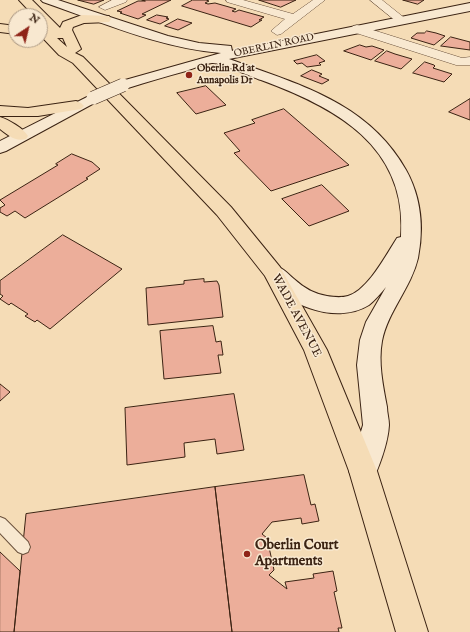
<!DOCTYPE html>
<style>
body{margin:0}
#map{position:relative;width:470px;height:632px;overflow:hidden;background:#f5dcb6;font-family:"IM FELL English",serif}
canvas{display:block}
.north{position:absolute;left:8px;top:8px;width:40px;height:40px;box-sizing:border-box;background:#f8e8d0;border:1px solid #ac9984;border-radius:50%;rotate:35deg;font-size:11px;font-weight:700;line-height:16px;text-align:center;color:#3b2313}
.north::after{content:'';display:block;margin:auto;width:14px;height:18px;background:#8f2418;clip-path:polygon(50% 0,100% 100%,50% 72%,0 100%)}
</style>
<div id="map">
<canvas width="470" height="632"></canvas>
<div class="north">N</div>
</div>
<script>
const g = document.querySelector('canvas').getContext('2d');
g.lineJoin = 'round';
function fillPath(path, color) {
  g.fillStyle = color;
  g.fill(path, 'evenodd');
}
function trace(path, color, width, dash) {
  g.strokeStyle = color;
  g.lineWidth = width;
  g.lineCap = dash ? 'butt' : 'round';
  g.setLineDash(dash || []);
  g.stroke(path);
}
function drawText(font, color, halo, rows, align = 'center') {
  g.font = font + ' "IM FELL English",serif';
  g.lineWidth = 3;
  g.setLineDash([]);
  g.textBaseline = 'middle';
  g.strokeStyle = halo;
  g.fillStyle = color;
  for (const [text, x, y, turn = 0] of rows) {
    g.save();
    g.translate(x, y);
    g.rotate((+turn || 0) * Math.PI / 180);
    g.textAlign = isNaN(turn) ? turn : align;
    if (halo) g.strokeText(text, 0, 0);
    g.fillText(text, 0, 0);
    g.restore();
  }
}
const building = new Path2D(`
 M78,0H104L94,4Z
 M142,0H171L142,14L146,15L138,19L120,13L122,12L117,11L138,1H145Z
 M193,0H206L209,1L205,3L208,4L215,3L236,9L232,11L235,12L239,10L264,17L259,20H262L251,27L182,6Z
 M259,0H296L281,7Z
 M403,0H424L418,4Z
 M157,15L168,17L166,18L169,19L160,24L147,20Z
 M178,19L192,23L178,30L165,26Z
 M427,31L436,33L445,36L434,45L411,38L417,33H424Z
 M451,37L470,42V50L441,46Z
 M360,45L366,47L372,46L384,50L371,60L344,51Z
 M387,51L395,54L412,59L401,69L375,61Z
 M317,55L325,61L319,63L321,65L307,67L302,63L297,64L294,61Z
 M425,62L434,65L435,66L433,68L452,74L444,82L413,73Z
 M312,70L322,74L319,76L329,80L322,84L301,76Z
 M206,86L226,105L196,114L177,93Z
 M470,99V120L449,112Z
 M284,109L349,165L271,191L234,153L240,151L224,133L255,123L252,120Z
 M72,154L92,162L100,169L86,178L88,179L25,218L15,211L7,216L0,212V208L5,205L0,200L58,165L56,164Z
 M322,185L349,211L309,226L282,199Z
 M63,235L122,269L50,329L37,320L35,322L25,316L28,314L11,303L9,305L0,299L3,296L0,294V281Z
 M204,279V282L217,281L219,285L223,317L148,325L146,288L184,284V281Z
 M213,326L216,342L221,341L223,355H218L221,373L164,379L160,331Z
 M0,384L10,392L0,401Z
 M234,394L244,450L217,454L215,439L184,443L185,457L127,465L125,408Z
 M304,475L311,505L315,504L319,521L302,524L301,518L272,522L262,534L267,538L274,570L269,575L287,589L285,582L314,578L313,574L333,571L337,591L334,592L342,628H338L339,632H232L215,487Z
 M215,487L232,632H14L26,514Z
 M0,552L20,571L14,632H0Z`);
fillPath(building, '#ecae9a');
trace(building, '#3b2313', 1);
const lane = new Path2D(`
 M0,517L5,519L28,542L30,547L28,552L23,554L18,552L0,533Z`);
const street = new Path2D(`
 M112,0H127L126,2L105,10L99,7Z
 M226,0H243L293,14L313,0H325L281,34L277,35L271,31L285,19L227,2Z
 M370,0H382L407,20L401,23L397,22Z
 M357,25L462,58L470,57V65H456L353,32L351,29L353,26Z`);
const secondary = new Path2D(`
 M41,0H58L168,36L199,43L231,46L232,51L470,3V11L229,59C297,84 368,102 406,170C421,197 424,228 418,258C411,288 388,311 382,341C378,362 383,386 387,407C387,413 389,419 389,425C388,443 380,464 373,480L363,484L353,480L349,471L363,425L357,365L360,340L366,322L386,287C381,293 375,300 369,305C335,326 281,304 263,272L266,267C279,263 285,271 294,279C304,288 314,294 327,296C333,297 341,298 348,296C368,290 386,255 397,238L401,237C408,146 335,107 261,80C252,77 219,62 212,63C204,64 194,68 186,71C167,76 147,82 128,88H118L116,85L118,82L221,53C160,48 101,22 43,2Z
 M93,94L98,95L100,98L98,101L6,151L0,153V141Z`);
const primary = new Path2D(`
 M19,0H32L60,28L63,22L82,15L109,16L111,19L109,22L84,23L73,27L72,30L81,49L75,53L83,57L231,207L280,267L327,350L377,471L428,632H396L349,471L304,350L265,276L217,215L73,63L59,55L40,35V24L43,25L40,22V16H34ZM57,38H63L67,47Z
 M0,24L16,26V34L0,32Z
 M76,101L81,103L84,106L81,109L38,116H0V106L28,108Z
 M0,117C9,120 23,128 28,136L26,139C15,142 8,135 0,129Z`);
trace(lane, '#6a513c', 2);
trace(street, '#6a513c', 1);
trace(secondary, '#3b2313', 2);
trace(primary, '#3b2313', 2);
fillPath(lane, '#f8e8d0');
fillPath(street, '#f8e8d0');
fillPath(secondary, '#f8e8d0');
fillPath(primary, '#f5dcb6');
const secondaryBridge = new Path2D(`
 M93,98L123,85`);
trace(secondaryBridge, '#3b2313', 14, []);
trace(secondaryBridge, '#f8e8d0', 13);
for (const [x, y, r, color] of [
 [189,75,4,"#8f2418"],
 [247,554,4,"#8f2418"]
]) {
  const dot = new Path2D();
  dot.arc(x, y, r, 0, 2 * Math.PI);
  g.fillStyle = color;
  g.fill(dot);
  trace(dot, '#f8e8d0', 1.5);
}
drawText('10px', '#3b2313', '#f8e8d0', [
 ["OBERLIN ROAD",274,46,-12]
]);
drawText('bold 10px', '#3b2313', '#f8e8d0', [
 ["Oberlin Rd at",197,69],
 ["Annapolis Dr",197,81]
], 'left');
drawText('12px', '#3b2313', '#f8e8d0', [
 ["WADE AVENUE",296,316,62]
]);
drawText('bold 14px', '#3b2313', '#f8e8d0', [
 ["Oberlin Court",255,546],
 ["Apartments",255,562]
], 'left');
</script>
